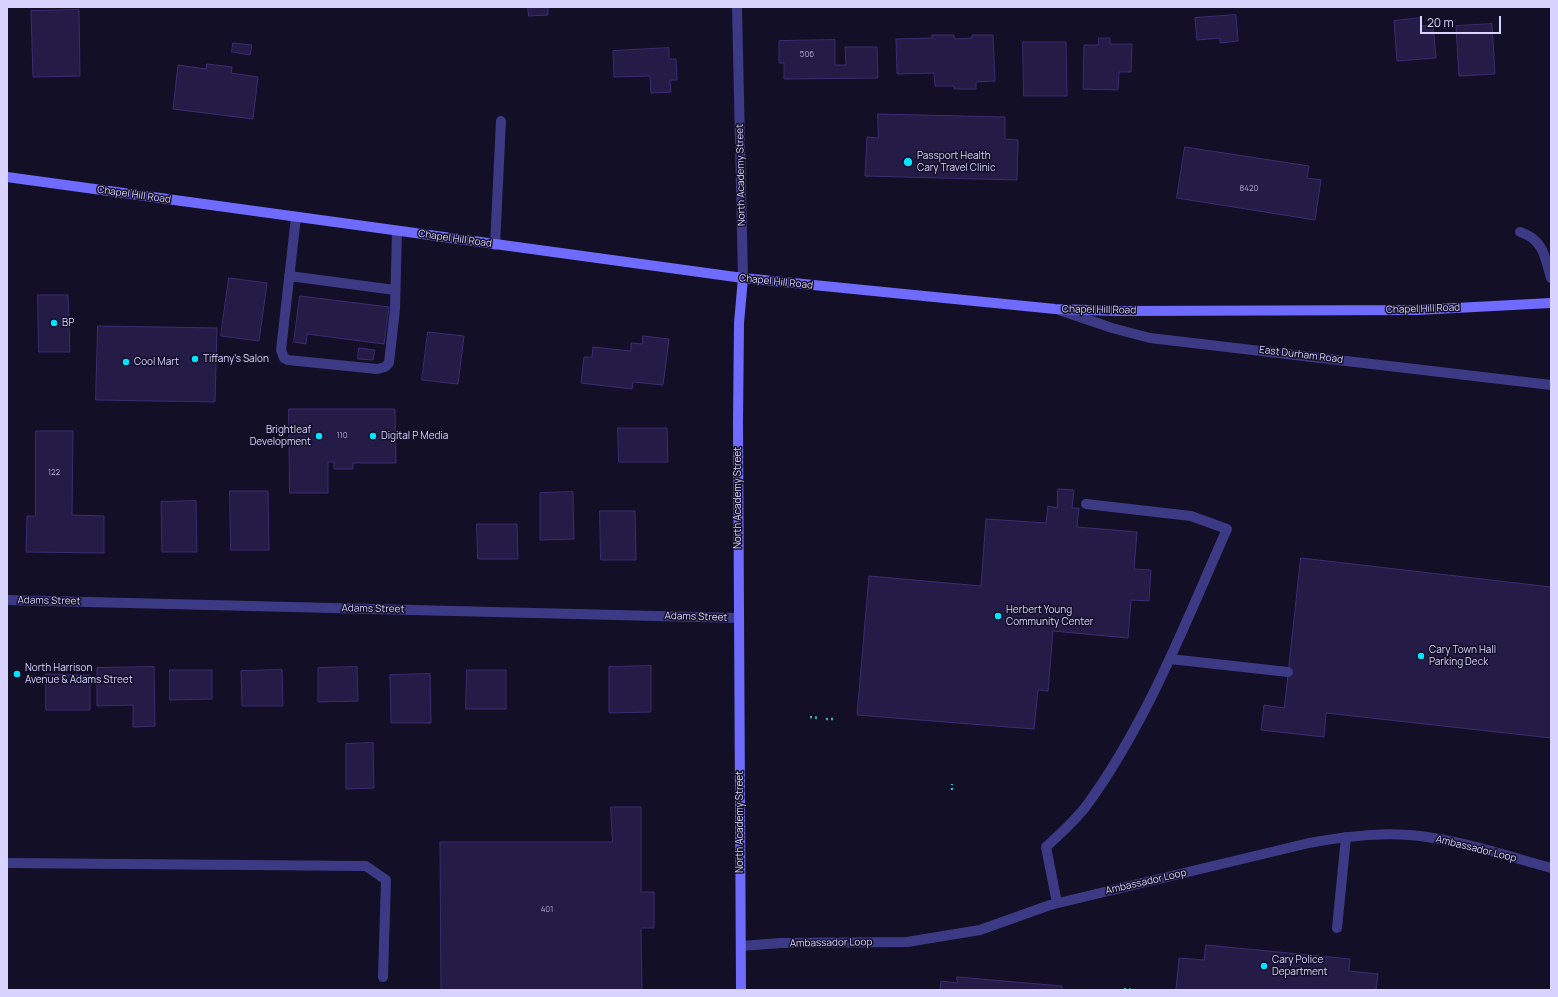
<!DOCTYPE html>
<style>
body{margin:0}
#map{position:relative;width:1558px;height:997px;overflow:hidden;background:#130f26;font-family:Manrope,sans-serif}
canvas{display:block}
.frame{position:absolute;inset:0;border:8px solid #d9d4ff;pointer-events:none}
.scale{position:absolute;left:1420px;top:16px;width:81px;height:18px;box-sizing:border-box;border:2px solid #d9d4ff;border-top:0;padding-left:5px;font-size:12px;line-height:14px;white-space:nowrap;color:#d9d4ff;-webkit-text-stroke:3px #130f26;paint-order:stroke}
</style>
<div id="map">
<canvas width="1558" height="997"></canvas>
<div class="frame"></div>
<div class="scale">20 m</div>
</div>
<script>
const g = document.querySelector('canvas').getContext('2d');
g.lineJoin = 'round';
function fillPath(path, color) {
  g.fillStyle = color;
  g.fill(path, 'evenodd');
}
function trace(path, color, width, dash) {
  g.strokeStyle = color;
  g.lineWidth = width;
  g.lineCap = dash ? 'butt' : 'round';
  g.setLineDash(dash || []);
  g.stroke(path);
}
function drawText(font, color, halo, rows, align = 'center') {
  g.font = font + ' Manrope,sans-serif';
  g.lineWidth = 3;
  g.setLineDash([]);
  g.textBaseline = 'middle';
  g.strokeStyle = halo;
  g.fillStyle = color;
  for (const [text, x, y, turn = 0] of rows) {
    g.save();
    g.translate(x, y);
    g.rotate((+turn || 0) * Math.PI / 180);
    g.textAlign = isNaN(turn) ? turn : align;
    if (halo) g.strokeText(text, 0, 0);
    g.fillText(text, 0, 0);
    g.restore();
  }
}
const building = new Path2D(`
 M528,7H548V15L529,16Z
 M79,10L80,76L33,77L31,11Z
 M1236,15L1238,41L1220,43V38L1197,40L1195,18Z
 M1421,18L1422,26L1433,25L1436,58L1397,61L1394,21Z
 M1492,24L1495,74L1459,76L1456,26Z
 M932,35H954V39L972,38V35H993L995,81L976,82V89H954V86H935L934,73L897,74L896,39L932,38Z
 M1099,38H1110V44H1132L1131,72H1119L1118,90L1083,89L1084,45H1098Z
 M835,40V65H846L845,47H877L878,78L784,79V63H779V41Z
 M1023,42H1066L1067,96H1024Z
 M233,43L252,45L250,55L232,52Z
 M669,48V59H676L677,80H670L671,92L651,93L650,76L614,77L613,51Z
 M207,64L232,67L231,73L258,77L253,119L173,109L178,65L206,69Z
 M878,114L1005,117V139L1018,140L1017,180L865,176L867,137L878,138Z
 M1185,147L1309,166L1307,178L1321,180L1315,220L1177,198Z
 M229,278L267,283L259,341L221,336Z
 M38,295H68L70,352H39Z
 M300,296L389,307L384,344L307,334L306,344L294,342Z
 M98,326L217,328L215,402L96,400Z
 M428,332L464,336L458,384L422,380Z
 M643,336L669,339L663,385L633,382L632,389L581,383L584,357H592L593,347L631,351V343L642,344Z
 M359,348L375,350L373,360L358,359Z
 M289,409H395L396,463H353V469H334V462H328V493H290Z
 M618,428H667L668,462H619Z
 M36,431H73L72,515L104,516V553L26,552L27,516H35Z
 M1058,489L1074,490L1072,508H1079L1077,527L1137,532L1134,569L1151,570L1149,601L1131,600L1128,638L1053,631L1048,691L1038,690L1034,729L857,715L869,576L981,586L986,519L1046,523L1048,506L1057,508Z
 M230,491H268L269,550H231Z
 M573,492L574,539L540,540V493Z
 M196,501L197,552H162L161,502Z
 M600,511H635L636,560H601Z
 M477,524H517L518,559H478Z
 M1301,558L1551,587V738L1326,713L1324,737L1261,730L1264,705L1284,708Z
 M651,666V712L609,713V667Z
 M154,667L155,726L133,727V705L97,706V668Z
 M357,667L358,701L318,702V668Z
 M170,670H212V699L170,700Z
 M282,670L283,706H242L241,671Z
 M467,670H506V709H466Z
 M46,674L90,675V710H46Z
 M430,674L431,723H391L390,675Z
 M373,743L374,788L346,789V744Z
 M611,807H641V892H654V928H641L642,990H441L440,842H612Z
 M1206,945L1350,959L1349,971L1378,974L1376,990H1176L1179,958L1204,960Z
 M957,977L1062,986V990H940L941,981L957,983Z`);
fillPath(building, '#241b47');
trace(building, '#3b2d73', 1);
trace(new Path2D(`
 M810,717L819,718
 M826,719H835
 M952,790V784
 M1124,989L1135,990`), '#2fb8b0', 2.5, [2, 3]);
trace(new Path2D(`
 M296,217L281,350L284,358L288,360L377,369L385,367L389,363L395,309L397,231
 M1520,232C1543,239 1545,257 1551,278
 M495,245L501,121
 M289,276L395,290
 M1170,659L1288,672
 M7,863L366,866L386,880L383,977
 M1057,903L1046,847C1060,834 1075,821 1087,805C1148,721 1185,623 1227,529L1191,516L1086,504
 M1337,928L1346,837`), '#3d3a85', 10);
trace(new Path2D(`
 M737,7L743,278
 M7,600L738,618
 M741,946L781,943L907,942L980,930L1050,905L1309,843C1348,836 1388,831 1427,837C1468,843 1511,857 1551,868`), '#3d3a85', 10);
trace(new Path2D(`
 M1059,310L1112,328L1150,338L1551,385`), '#3d3a85', 10);
trace(new Path2D(`
 M7,177L743,278L1055,309L1119,311L1417,310L1551,303
 M741,990L738,422L739,323L743,278`), '#6f6bff', 10);
for (const [x, y, r, color] of [
 [908,162,5,"#00e5ff"],
 [54,323,4,"#00e5ff"],
 [195,359,4,"#00e5ff"],
 [126,362,4,"#00e5ff"],
 [319,436,4,"#00e5ff"],
 [373,436,4,"#00e5ff"],
 [998,616,4,"#00e5ff"],
 [1421,656,4,"#00e5ff"],
 [17,674,4,"#00e5ff"],
 [1264,966,4,"#00e5ff"]
]) {
  const dot = new Path2D();
  dot.arc(x, y, r, 0, 2 * Math.PI);
  g.fillStyle = color;
  g.fill(dot);
  trace(dot, '#130f26', 1.5);
}
drawText('8px', '#aca6d1', null, [
 ["506",807,55],
 ["8420",1249,189],
 ["110",342,436],
 ["122",54,473],
 ["401",547,910]
]);
drawText('10px', '#d9d4ff', '#130f26', [
 ["Passport Health",917,156],
 ["Cary Travel Clinic",917,168],
 ["BP",62,323],
 ["Tiffany's Salon",203,359],
 ["Cool Mart",134,362],
 ["Brightleaf",311,430,"right"],
 ["Development",311,442,"right"],
 ["Digital P Media",381,436],
 ["Herbert Young",1006,610],
 ["Community Center",1006,622],
 ["Cary Town Hall",1429,650],
 ["Parking Deck",1429,662],
 ["North Harrison",25,668],
 ["Avenue & Adams Street",25,680],
 ["Cary Police",1272,960],
 ["Department",1272,972]
], 'left');
drawText('10px', '#d9d4ff', '#130f26', [
 ["North Academy Street",741,175,-91],
 ["Chapel Hill Road",134,195,8],
 ["Chapel Hill Road",455,239,8],
 ["Chapel Hill Road",776,282,6],
 ["Chapel Hill Road",1423,309,-2],
 ["Chapel Hill Road",1099,310,1],
 ["East Durham Road",1301,355,7],
 ["North Academy Street",738,498,-90],
 ["Adams Street",49,601,1],
 ["Adams Street",373,609,1],
 ["Adams Street",696,617,2],
 ["North Academy Street",740,822,-90],
 ["Ambassador Loop",1476,849,14],
 ["Ambassador Loop",1146,882,-13],
 ["Ambassador Loop",831,943,-1]
]);
</script>
